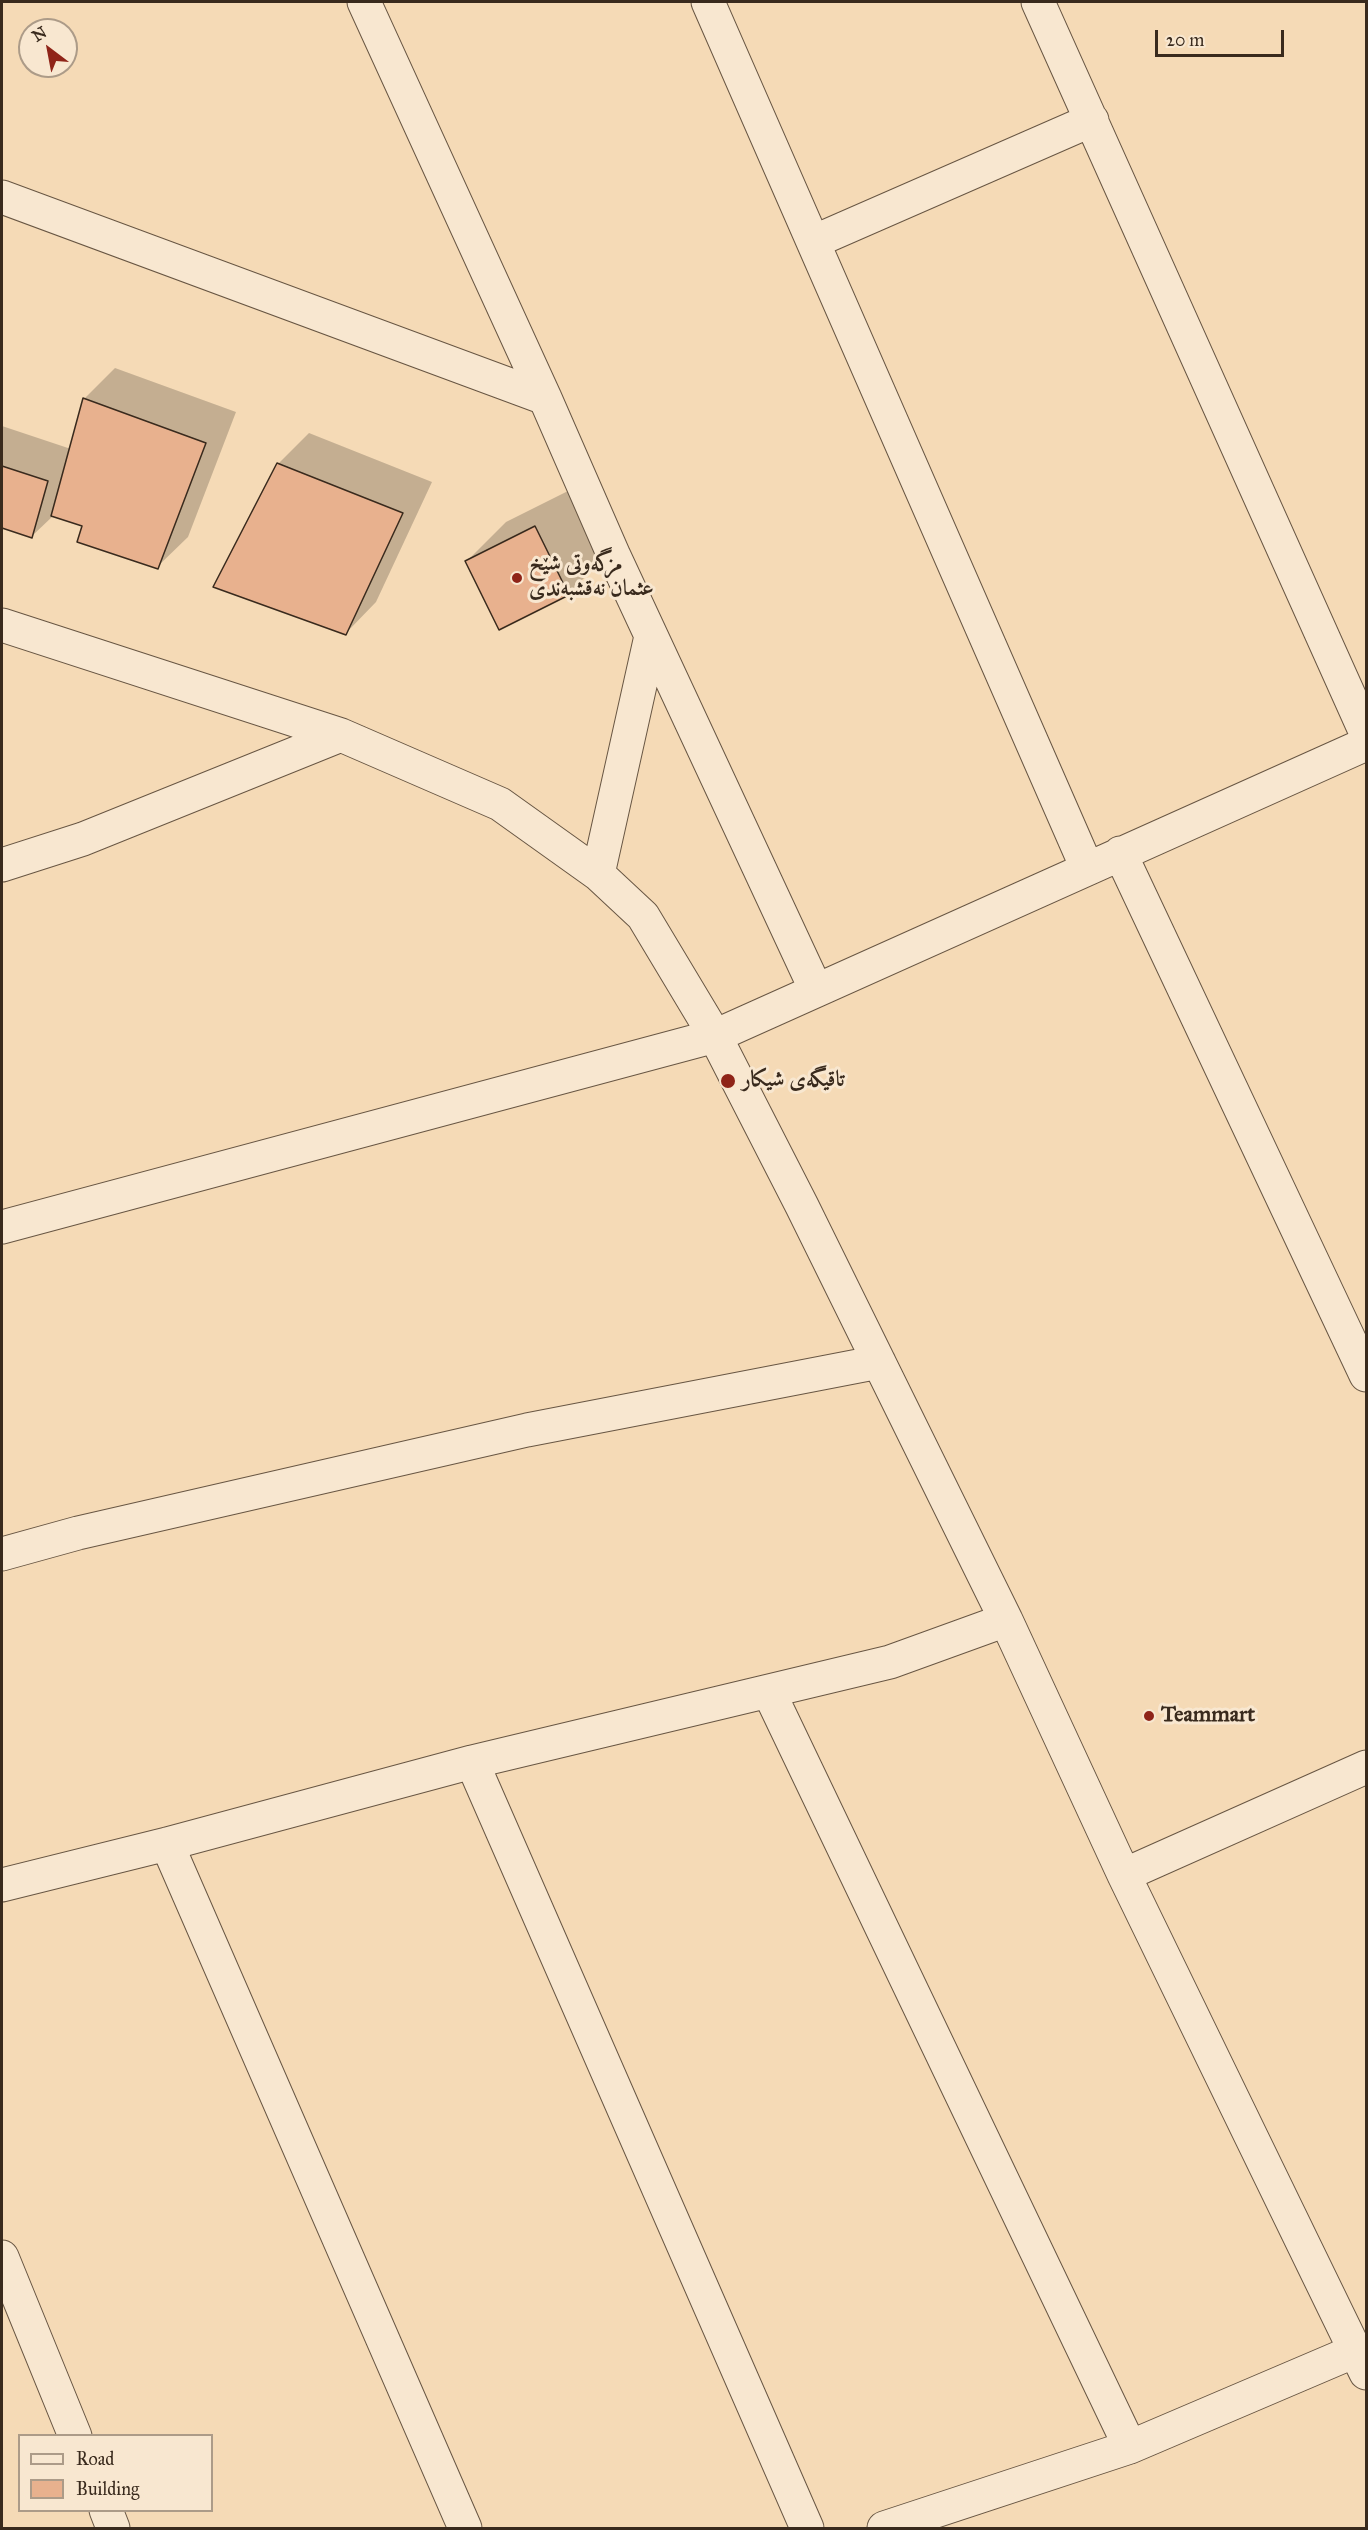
<!DOCTYPE html>
<meta charset="utf-8">
<style>
body{margin:0}
#map{position:relative;width:1368px;height:2530px;overflow:hidden;background:#f5dab6;font-family:"IM FELL Great Primer",serif}
canvas{display:block}
.frame{position:absolute;inset:0;border:3px solid #392a1d;pointer-events:none}
.legend{position:absolute;left:18px;top:2434px;width:195px;height:78px;box-sizing:border-box;background:#f8e7d0;border:2px solid #ac9b88;margin:0;padding:8px 10px;list-style:none;font-size:18px;color:#392a1d}
.legend li{display:flex;align-items:center;gap:12px;height:30px}
.legend b{width:30px;border:2px solid #ac9b88}
.north{position:absolute;left:18px;top:18px;width:60px;height:60px;box-sizing:border-box;background:#f8e7d0;border:2px solid #ac9b88;border-radius:50%;rotate:328deg;font-size:16px;font-weight:700;line-height:24px;text-align:center;color:#392a1d}
.north::after{content:'';display:block;margin:auto;width:21px;height:27px;background:#8f2418;clip-path:polygon(50% 0,100% 100%,50% 72%,0 100%)}
.scale{position:absolute;left:1155px;top:30px;width:129px;height:27px;box-sizing:border-box;border:3px solid #392a1d;border-top:0;padding-left:8px;font-size:18px;line-height:21px;white-space:nowrap;color:#392a1d;-webkit-text-stroke:4px #f8e7d0;paint-order:stroke}
</style>
<div id="map">
<canvas width="1368" height="2530"></canvas>
<div class="frame"></div>
<ul class="legend">
<li><b style="height:8px;background:#f8e7d0"></b>Road</li>
<li><b style="height:16px;background:#e8b18e"></b>Building</li>
</ul>
<div class="north">N</div>
<div class="scale">20 m</div>
</div>
<script>
const g = document.querySelector('canvas').getContext('2d');
g.lineJoin = 'round';
function fillPath(path, color) {
  g.fillStyle = color;
  g.fill(path, 'evenodd');
}
function trace(path, color, width, dash) {
  g.strokeStyle = color;
  g.lineWidth = width;
  g.lineCap = dash ? 'butt' : 'round';
  g.setLineDash(dash || []);
  g.stroke(path);
}
function drawText(font, color, halo, rows, align = 'center') {
  g.font = font + ' "IM FELL Great Primer",Amiri,serif';
  g.lineWidth = 6;
  g.setLineDash([]);
  g.textBaseline = 'middle';
  g.strokeStyle = halo;
  g.fillStyle = color;
  for (const [text, x, y, turn = 0] of rows) {
    g.save();
    g.translate(x, y);
    g.rotate((+turn || 0) * Math.PI / 180);
    g.textAlign = isNaN(turn) ? turn : align;
    if (halo) g.strokeText(text, 0, 0);
    g.fillText(text, 0, 0);
    g.restore();
  }
}
fillPath(new Path2D(`
 M115,368L236,412L188,537L157,567L84,525L53,516L32,536L2,527V426L71,449L84,399Z
 M309,433L432,482L376,602L346,633L278,464Z
 M574,488L607,555L568,594L467,561L506,522Z`), '#0003');
const building = new Path2D(`
 M83,398L206,443L158,569L77,542L82,526L51,516Z
 M277,463L403,513L346,635L213,587Z
 M2,466L48,481L32,538L2,528Z
 M535,526L569,595L499,630L465,561Z`);
fillPath(building, '#e8b18e');
trace(building, '#392a1d', 1.5);
const minor = new Path2D(`
 M364,2L545,398L614,556L816,990
 M708,2L1087,868
 M1038,2L1366,733
 M2,197L545,398
 M813,242L1092,120
 M2,625L341,735L500,804L598,874L643,916L715,1036L802,1206L1006,1620L1124,1875L1366,2373
 M1120,853L1366,1375
 M2,865L83,839L341,735
 M598,874L651,636
 M2,1227L715,1036L1366,744
 M2,1554L78,1533L527,1430L879,1362
 M769,1692L1130,2447
 M472,1762L807,2528
 M167,1844L465,2528
 M1124,1875L1366,1767
 M2,1885L167,1844L472,1762L890,1662L1006,1620
 M2,2257L75,2436
 M106,2510L113,2528
 M884,2528L1130,2447L1355,2351`);
trace(minor, '#685643', 35);
trace(minor, '#f8e7d0', 33);
for (const [x, y, r, color] of [
 [517,578,6,"#8f2418"],
 [728,1081,8,"#8f2418"],
 [1149,1716,6,"#8f2418"]
]) {
  const dot = new Path2D();
  dot.arc(x, y, r, 0, 2 * Math.PI);
  g.fillStyle = color;
  g.fill(dot);
  trace(dot, '#f8e7d0', 2);
}
drawText('bold 22px', '#392a1d', '#f8e7d0', [
 ["مزگەوتی شێخ",529,565],
 ["عثمان نەقشبەندی",529,590],
 ["تاقیگەی شیکار",742,1081],
 ["Teammart",1161,1716]
], 'left');
</script>
